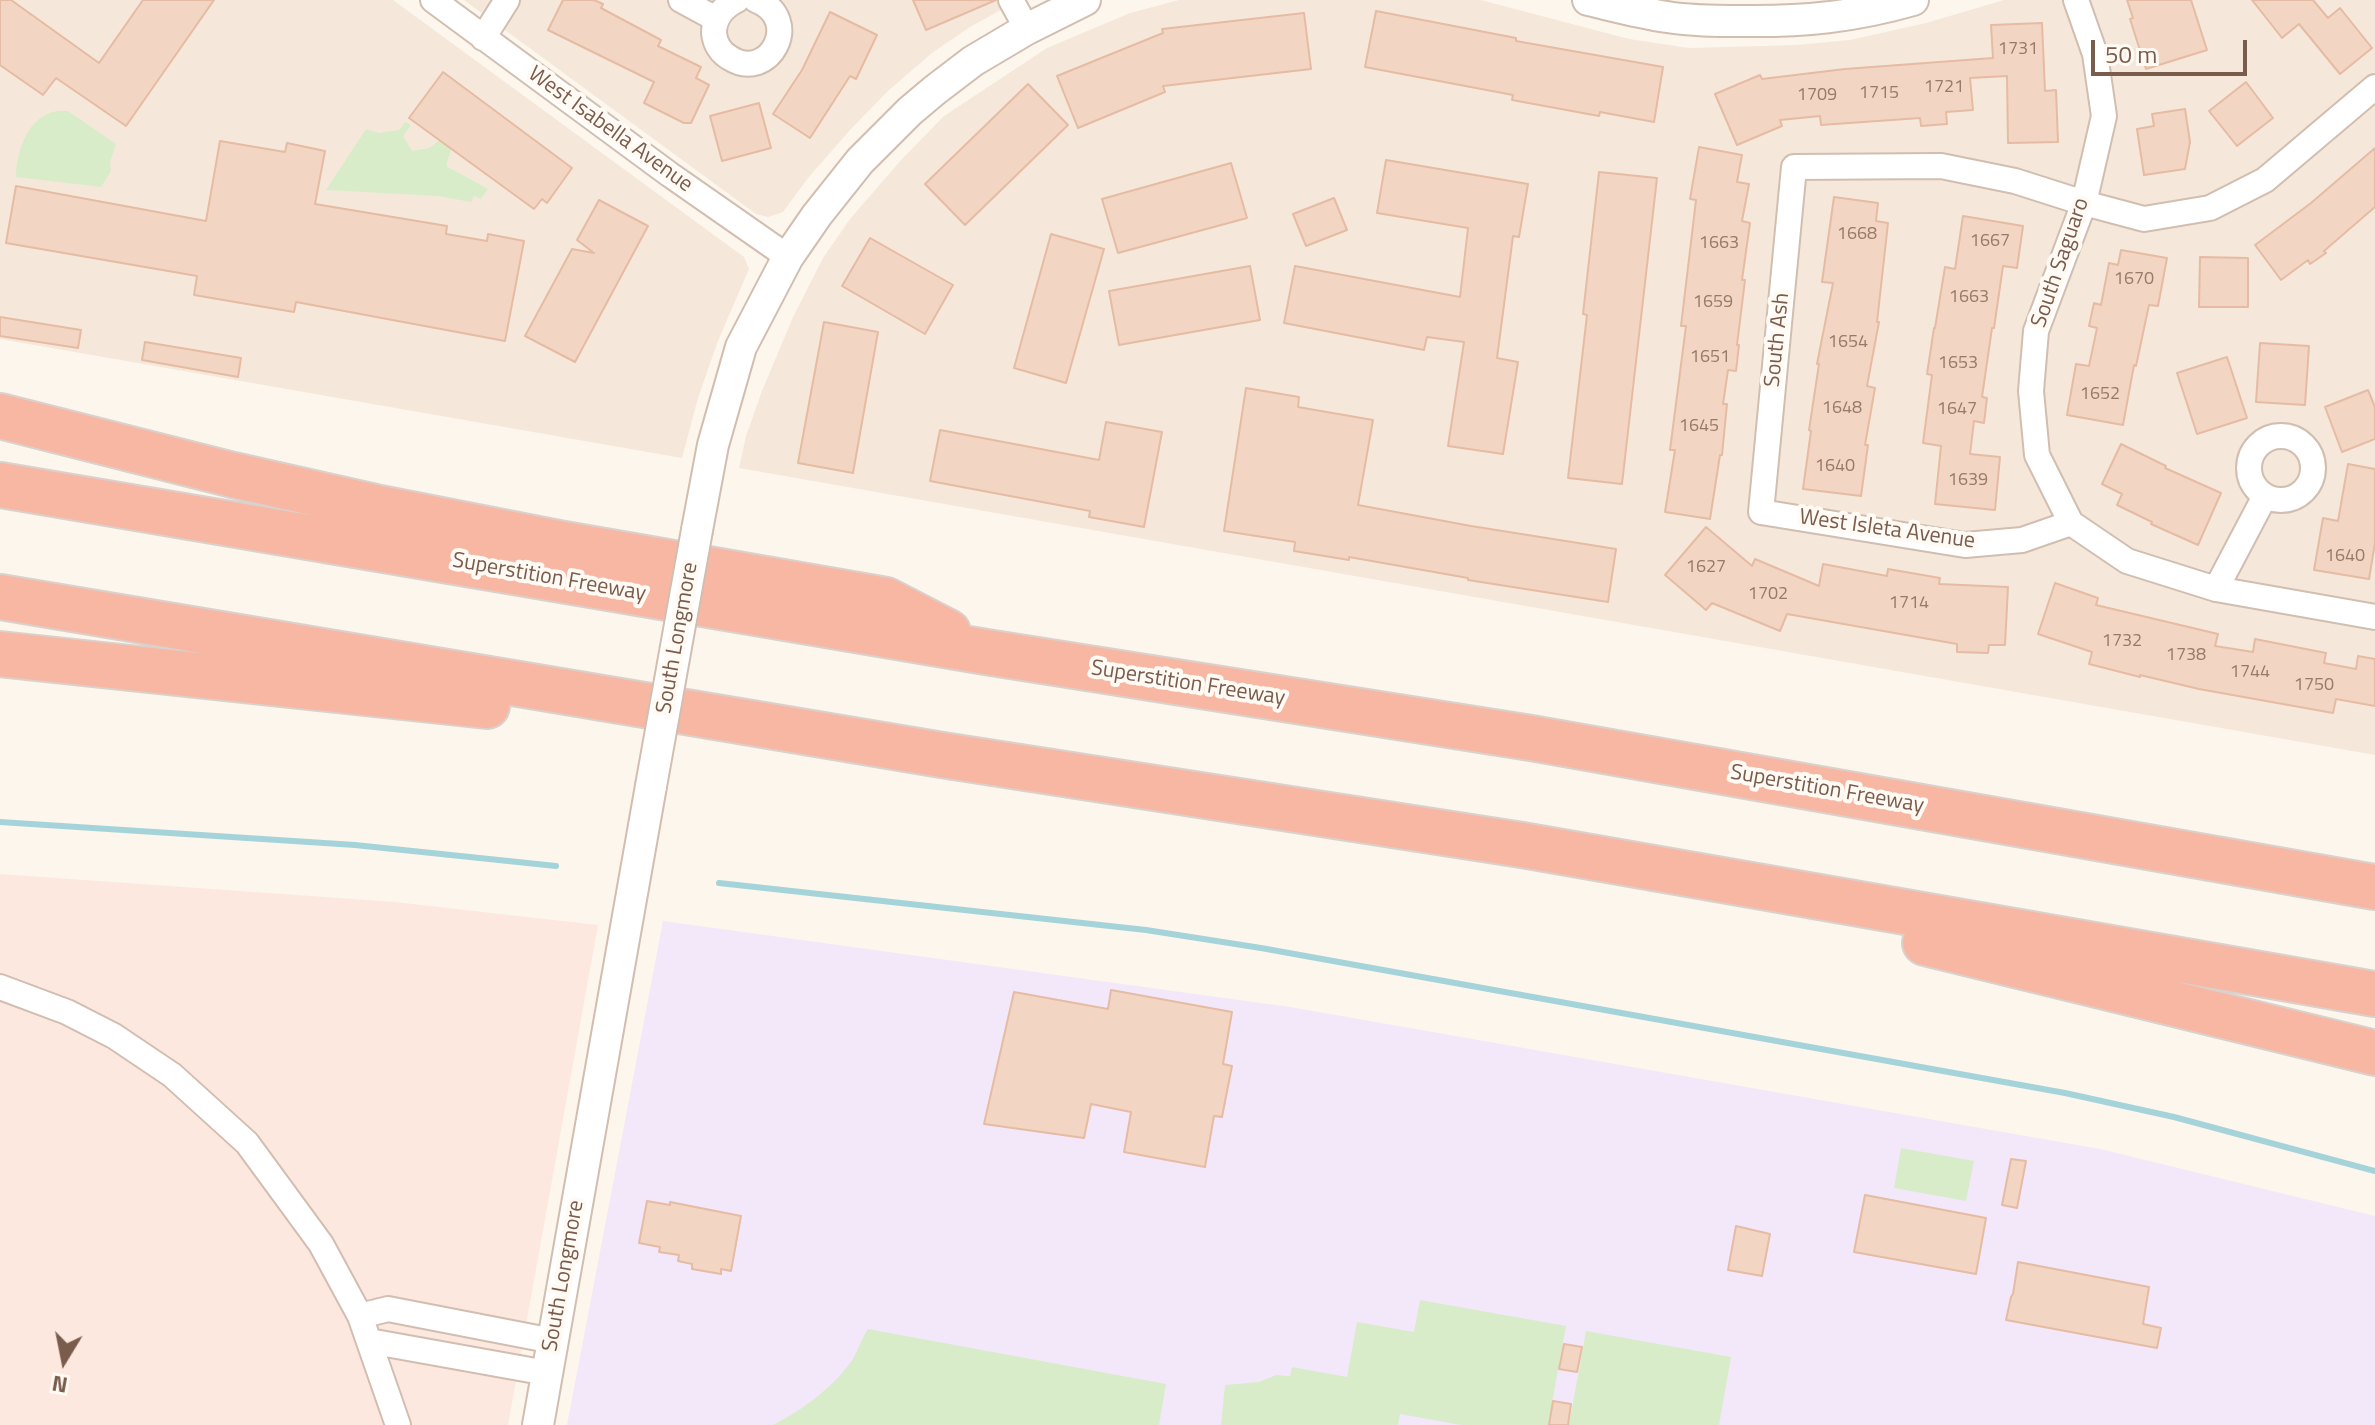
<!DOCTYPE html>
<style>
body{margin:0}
#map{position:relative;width:2375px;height:1425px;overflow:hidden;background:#fdf6ec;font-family:"Titillium Web",sans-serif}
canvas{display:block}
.north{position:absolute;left:24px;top:1321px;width:80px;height:80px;-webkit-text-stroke:6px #fffaf3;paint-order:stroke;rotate:190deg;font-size:22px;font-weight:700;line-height:32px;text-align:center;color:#7a5c4d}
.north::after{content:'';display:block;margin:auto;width:28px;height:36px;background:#7a5c4d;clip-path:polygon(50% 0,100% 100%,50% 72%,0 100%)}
.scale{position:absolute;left:2091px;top:40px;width:156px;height:36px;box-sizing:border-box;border:4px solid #7a5c4d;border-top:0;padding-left:10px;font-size:24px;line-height:28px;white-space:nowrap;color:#7a5c4d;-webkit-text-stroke:6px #fffaf3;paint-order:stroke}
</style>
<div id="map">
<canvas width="2375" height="1425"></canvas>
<div class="north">N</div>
<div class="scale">50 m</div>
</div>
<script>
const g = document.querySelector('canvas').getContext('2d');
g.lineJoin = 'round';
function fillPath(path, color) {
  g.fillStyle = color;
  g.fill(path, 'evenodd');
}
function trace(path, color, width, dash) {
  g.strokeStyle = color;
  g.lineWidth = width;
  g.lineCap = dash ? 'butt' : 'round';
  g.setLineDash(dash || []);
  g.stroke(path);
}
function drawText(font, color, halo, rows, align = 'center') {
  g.font = font + ' "Titillium Web",sans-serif';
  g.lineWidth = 8;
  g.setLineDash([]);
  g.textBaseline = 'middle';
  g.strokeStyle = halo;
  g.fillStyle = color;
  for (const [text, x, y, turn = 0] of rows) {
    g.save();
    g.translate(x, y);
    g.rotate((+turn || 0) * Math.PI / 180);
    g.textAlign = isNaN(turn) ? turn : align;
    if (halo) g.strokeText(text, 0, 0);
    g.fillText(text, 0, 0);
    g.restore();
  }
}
fillPath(new Path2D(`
 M0,0H393L744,257L749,269L718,341L698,398L682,458L0,339Z
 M464,0H1019L970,27L932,53L888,91L850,130L808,178L783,212L768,217L756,214Z
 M1179,0H1481L1629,39L1689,48L1796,45L1850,40L1926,23L2004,0H2375V755L739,468L746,436L762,391L793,317L823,258L850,219L902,159L944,116L1047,48L1130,13Z`), '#f5e8da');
fillPath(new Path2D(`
 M0,874L395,902L598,925L508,1425H0Z`), '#fde8e0');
fillPath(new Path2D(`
 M663,921L1290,1007L2100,1149L2375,1216V1425H567Z`), '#f3e8fa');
fillPath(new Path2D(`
 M58,111H68L116,144L110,162L111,171L101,187L16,177C16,151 29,114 58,111Z
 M405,122L411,125L403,136L412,151L429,148L440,140L452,147L446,166L488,189L481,199L474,196L471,202L438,196L326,190L366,129L379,133L399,130Z
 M1901,1148L1974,1161L1966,1201L1894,1188Z
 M1420,1300L1566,1326L1548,1425H1461L1400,1414L1398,1425H1221L1225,1385L1259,1382L1276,1375L1290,1376L1292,1367L1347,1377L1357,1322L1414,1332Z
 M868,1329L1166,1384L1159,1425H773C802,1410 836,1386 854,1357C859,1348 862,1338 868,1329Z
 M1586,1331L1731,1357L1719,1425H1569Z`), '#d8ecc9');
trace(new Path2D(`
 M0,822L355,845L556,866
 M719,883L1146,930L1261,948L2065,1093L2174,1117L2375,1171`), '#a5d3da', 6);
const building = new Path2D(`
 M0,0H11L99,63L143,0H214L126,126L56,78L43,95L0,65Z
 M563,0H594L603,4L601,8L661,40L658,46L701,67L696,78L709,85L691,123H684L644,103L654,82L548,30Z
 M913,0H996L926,30Z
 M2127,0H2191L2207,50L2146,69L2130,19L2133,18Z
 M2252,0H2313L2328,18L2340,8L2372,48L2340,74L2299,24L2282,38Z
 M1376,11L1516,38V41L1663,67L1654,122L1600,112L1599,116L1512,100L1513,95L1365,67Z
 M830,12L877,35L856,79L850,76L810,138L773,114L802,70Z
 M1304,13L1311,69L1163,86L1165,92L1078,128L1057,76L1163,33L1162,29Z
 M2042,23L2045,91L2056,90L2058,142L2008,143L2007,76L1970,78L1973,110L1946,112L1947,124L1921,126L1920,118L1821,125L1820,116L1780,120L1782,126L1737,145L1715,94L1760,75L1762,79L1845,69L1993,58L1991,25Z
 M443,72L572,168L547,203L542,199L534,209L409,118Z
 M2246,82L2273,118L2237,146L2209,111Z
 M1028,84L1068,125L965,225L925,184Z
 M759,103L771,148L722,161L710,116Z
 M2185,109L2190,142L2185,169L2144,175L2137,129L2154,126L2152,114Z
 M220,141L285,152L287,143L325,151L315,204L447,226L446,234L487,241L488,234L524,241L505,341L296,302L294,312L194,295L197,276L6,243L16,186L206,221Z
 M1699,147L1742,155L1737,182L1749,184L1742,221L1750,223L1742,280H1745L1737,345H1739L1736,371L1728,370L1723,404H1727L1722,455H1720L1710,519L1665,512L1675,450H1670L1686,326H1681L1696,200L1690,199Z
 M2375,148V207L2324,251L2326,253L2310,264L2308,260L2281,280L2255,245L2311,203Z
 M1386,160L1528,184L1519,237L1513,236L1497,358L1518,362L1503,454L1448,446L1464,342L1427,337L1424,350L1284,323L1295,266L1460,297L1468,228L1377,213Z
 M1231,163L1247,218L1118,253L1102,199Z
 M1599,172L1657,178L1622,484L1568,478L1587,315L1583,314Z
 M1834,197L1878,203L1876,221L1888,223L1877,322H1879L1867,386L1875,388L1865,445H1868L1861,496L1803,489L1811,431L1809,430L1819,364H1817L1833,283L1822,282Z
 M1334,198L1347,230L1306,246L1293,214Z
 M599,200L648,226L575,362L525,336L572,249L594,253L577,240Z
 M1963,216L2023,226L2017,268L2003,266L1994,328H1992L1982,397L1987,398L1984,423L1974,421L1970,454L2000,457L1995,510L1935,504L1941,446L1923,443L1932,375L1927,374L1934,328H1935L1945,267L1955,269Z
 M1051,234L1104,249L1066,383L1014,368Z
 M870,238L953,285L925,334L842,286Z
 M2121,250L2167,258L2158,306L2149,305L2136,366L2134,365L2123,425L2067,415L2076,364L2089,366L2097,328L2089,326L2094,303L2101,305L2109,263L2118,265Z
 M2200,257L2248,258V307H2199Z
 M1250,266L1260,320L1119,345L1109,291Z
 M0,317L81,330L78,348L0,336Z
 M824,322L878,332L853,473L798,463Z
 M145,342L241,358L238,377L142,360Z
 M2260,343L2309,346L2305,405L2256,402Z
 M2227,357L2247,418L2197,434L2177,373Z
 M1246,388L1299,397L1298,407L1373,420L1358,505L1471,526L1616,549L1608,602L1468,580V578L1349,557V560L1294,551L1295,542L1224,531Z
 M2368,390L2375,407V439L2342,452L2325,407Z
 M1106,422L1162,432L1144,527L1089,517L1090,511L930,481L940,430L1099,460Z
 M2121,444L2166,466L2165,468L2221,493L2198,545L2151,524L2152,522L2117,505L2122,494L2102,484Z
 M2348,464L2375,469V543L2369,579L2314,570L2323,518L2338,521Z
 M1706,527L1752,566L1755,559L1819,586L1823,564L1887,576L1888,569L1940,578L1939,584L2008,587L2005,645H1989L1988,653L1957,652V644L1787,614L1780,631L1712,603L1706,610L1665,575Z
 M2055,583L2098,598L2096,605L2218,634L2215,646L2253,652L2255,639L2326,653L2324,663L2356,669L2358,656L2375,659V706L2336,699L2333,713L2199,689L2140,675V677L2089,664L2092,652L2038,634Z
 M1111,990L1232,1012L1223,1064L1232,1066L1222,1117L1214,1116L1205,1167L1124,1152L1131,1112L1091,1104L1084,1138L984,1124L1014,992L1108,1009Z
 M2011,1159L2026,1161L2017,1208L2002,1205Z
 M1865,1195L1986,1218L1976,1274L1854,1252Z
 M647,1201L670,1205V1202L741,1216L731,1271L721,1269V1274L692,1269V1264L678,1261L679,1255L659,1252L660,1247L639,1243Z
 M1736,1226L1770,1234L1762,1276L1728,1270Z
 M2018,1262L2149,1287L2143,1324L2161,1328L2157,1348L2006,1320L2011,1297L2013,1294Z
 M1564,1344L1582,1347L1577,1372L1559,1369Z
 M1553,1401L1571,1404L1568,1425H1549Z`);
fillPath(building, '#f3d5c3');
trace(building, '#e6bba3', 2);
const minor = new Path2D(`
 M433,0L669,174L788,257
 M681,0L716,19
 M737,0C723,7 714,17 714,33C715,44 721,53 730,58C769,83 804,19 756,0
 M1011,0L1027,29
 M483,38L507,0
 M2375,87L2265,180L2210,208L2144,219L2084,203L2015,181L1941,166L1794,167L1761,512L1965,545L2022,540L2071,523L2127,561L2216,589L2375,617
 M2249 468a32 32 0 1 1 64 0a32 32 0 1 1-64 0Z
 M2071,523L2037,455L2031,391L2036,331L2084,203L2104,116L2095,54L2076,0
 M2216,589L2265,496
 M0,987L67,1012L114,1036L172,1075L247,1143L321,1244L360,1316L398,1425
 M360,1316L388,1309L553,1341
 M369,1341L547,1373`);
const tertiary = new Path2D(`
 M1588,0C1614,6 1640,13 1667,17C1691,21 1716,21 1741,21C1802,22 1854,17 1913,0
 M697,530L713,445L741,347L788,257L817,215L860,161L910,111L935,90L973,61L1027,29L1085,0
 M538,1425L651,786`);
const motorway = new Path2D(`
 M0,416L233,475L375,507L559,543L886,600L948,632
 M0,485L986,652L1531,738L2375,887
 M0,597L942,755L1522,845L2375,994
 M0,654L487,706
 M1925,943L2375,1053`);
trace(minor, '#d1beb0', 28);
trace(tertiary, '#d1beb0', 34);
trace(motorway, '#dad1cd', 48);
trace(minor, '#fff', 24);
trace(tertiary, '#fff', 30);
trace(motorway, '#f7b7a3', 44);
const tertiaryBridge = new Path2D(`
 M651,786L697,530`);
trace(tertiaryBridge, '#d1beb0', 34, []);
trace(tertiaryBridge, '#fff', 30);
drawText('18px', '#987a6a', null, [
 ["1731",2018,50],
 ["1721",1944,88],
 ["1715",1879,94],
 ["1709",1817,96],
 ["1668",1857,235],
 ["1667",1990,242],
 ["1663",1719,244],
 ["1670",2134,280],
 ["1663",1969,298],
 ["1659",1713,303],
 ["1654",1848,343],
 ["1651",1710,358],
 ["1653",1958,364],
 ["1652",2100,395],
 ["1648",1842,409],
 ["1647",1957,410],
 ["1645",1699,427],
 ["1640",1835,467],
 ["1639",1968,481],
 ["1640",2345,557],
 ["1627",1706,568],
 ["1702",1768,595],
 ["1714",1909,604],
 ["1732",2122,642],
 ["1738",2186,656],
 ["1744",2250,673],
 ["1750",2314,686]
]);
drawText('22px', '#7a5c4d', '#fffaf3', [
 ["West Isabella Avenue",610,130,36],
 ["South Saguaro",2061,263,-71],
 ["South Ash",1778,340,-84],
 ["West Isleta Avenue",1887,530,8],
 ["Superstition Freeway",549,578,10],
 ["South Longmore",678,638,-80],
 ["Superstition Freeway",1188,684,9],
 ["Superstition Freeway",1827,790,10],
 ["South Longmore",564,1276,-80]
]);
</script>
